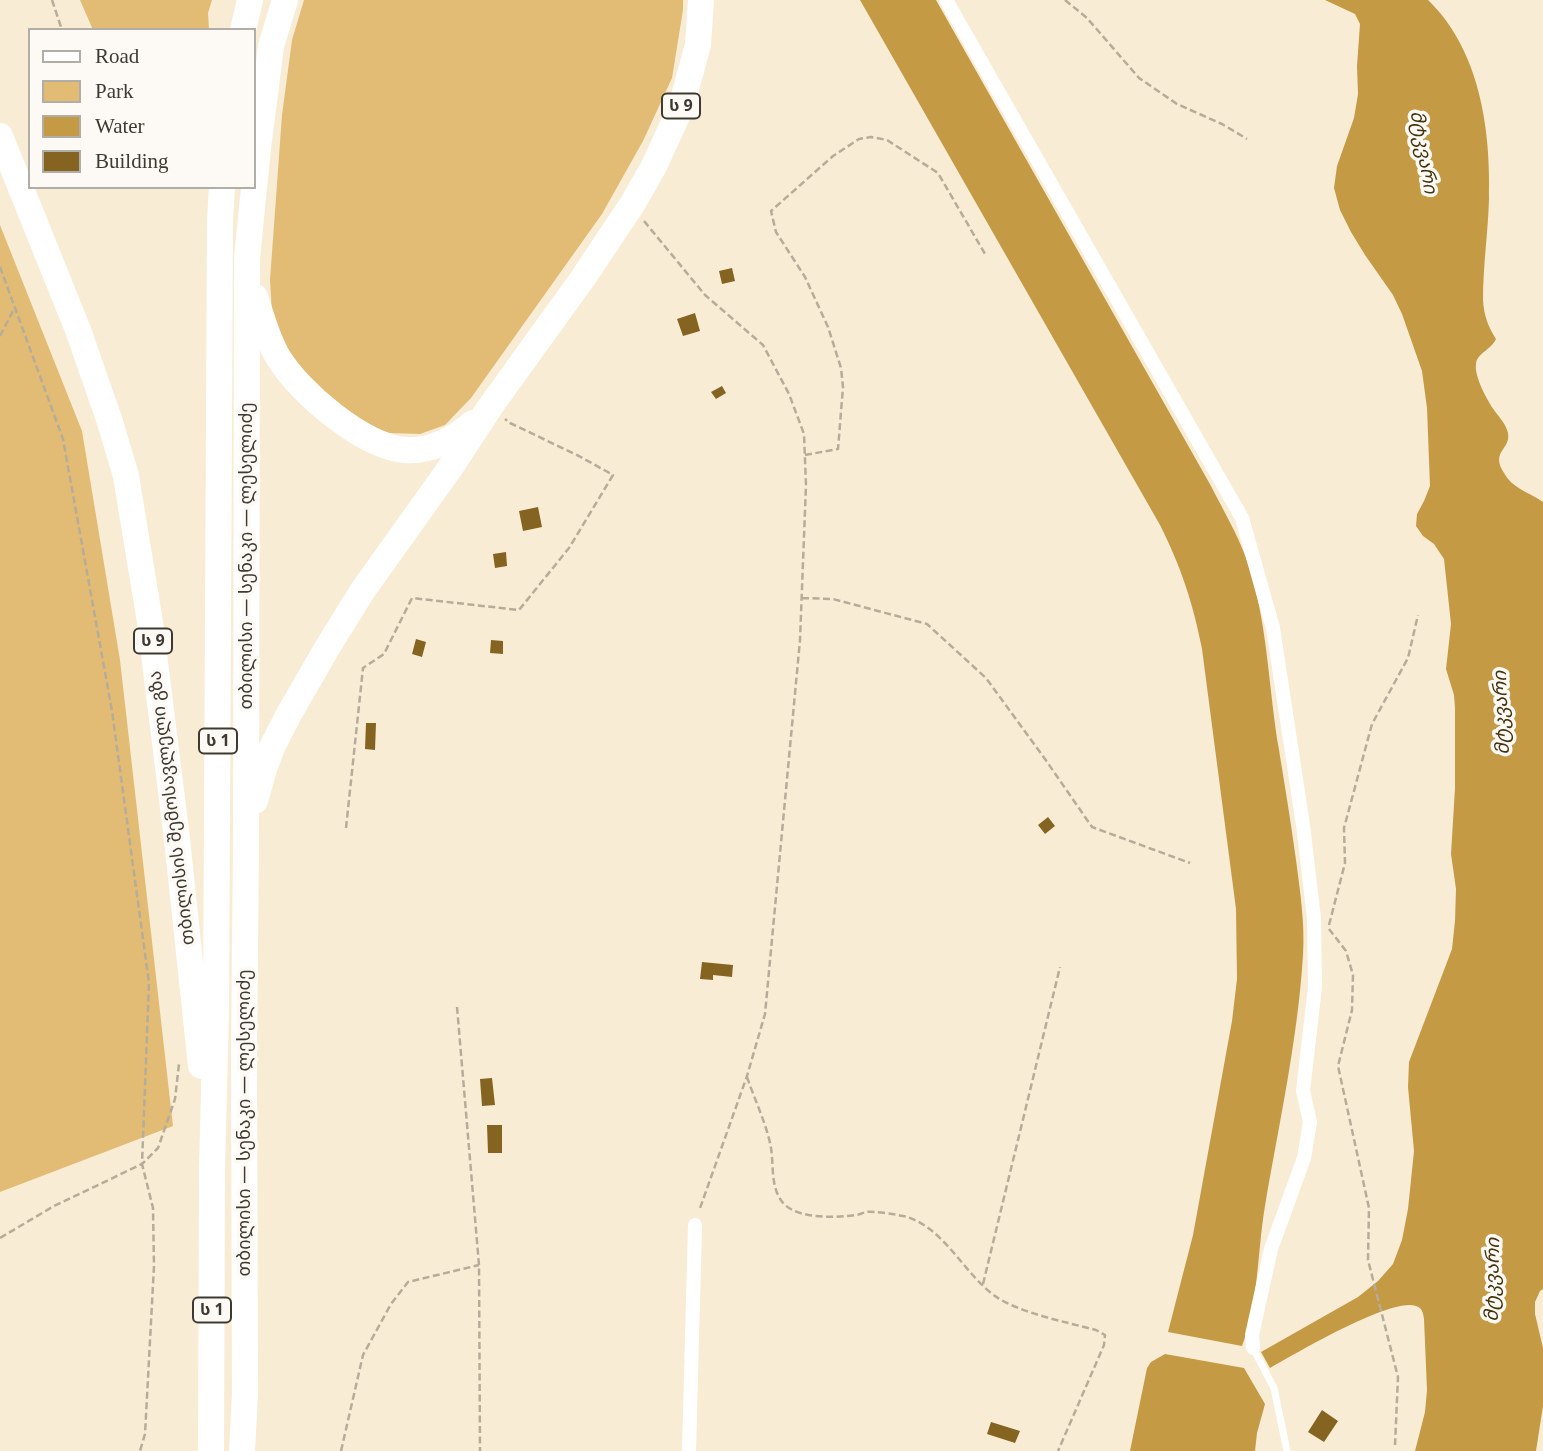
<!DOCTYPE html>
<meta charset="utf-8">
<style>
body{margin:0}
#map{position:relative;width:1543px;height:1451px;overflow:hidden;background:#f9ecd5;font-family:Georgia,serif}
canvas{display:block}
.legend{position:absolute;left:28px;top:28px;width:228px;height:161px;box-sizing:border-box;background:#fdfaf6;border:2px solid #b1ada7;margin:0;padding:9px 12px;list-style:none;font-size:21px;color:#3f3a31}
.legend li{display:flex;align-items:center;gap:14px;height:35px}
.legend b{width:35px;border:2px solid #b1ada7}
</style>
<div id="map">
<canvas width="1543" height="1451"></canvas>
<ul class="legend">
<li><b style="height:9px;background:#fff"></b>Road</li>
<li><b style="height:19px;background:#e2bc74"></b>Park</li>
<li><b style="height:19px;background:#c59a45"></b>Water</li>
<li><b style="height:19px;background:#856422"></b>Building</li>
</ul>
</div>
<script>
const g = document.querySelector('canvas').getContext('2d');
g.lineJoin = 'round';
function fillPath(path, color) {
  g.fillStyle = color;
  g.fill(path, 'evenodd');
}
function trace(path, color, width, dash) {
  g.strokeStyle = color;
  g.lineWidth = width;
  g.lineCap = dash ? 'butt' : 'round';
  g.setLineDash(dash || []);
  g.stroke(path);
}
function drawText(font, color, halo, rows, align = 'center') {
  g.font = font + ' Georgia,"Noto Sans Georgian",serif';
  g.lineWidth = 7;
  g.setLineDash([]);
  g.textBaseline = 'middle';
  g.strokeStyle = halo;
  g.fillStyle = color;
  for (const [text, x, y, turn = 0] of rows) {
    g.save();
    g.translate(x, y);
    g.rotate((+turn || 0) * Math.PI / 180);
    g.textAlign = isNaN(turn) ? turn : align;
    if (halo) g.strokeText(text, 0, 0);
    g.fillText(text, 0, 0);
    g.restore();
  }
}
fillPath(new Path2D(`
 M80,0H212L208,13L209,30H93Z
 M304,0H683V10L672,78L643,141L602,214L471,398L445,425L420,434L388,433L355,419L328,399L281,344L272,313L270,280L282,115L292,40Z
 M0,225L82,431L120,660L173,1126L0,1192Z`), '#e2bc74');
fillPath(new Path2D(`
 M860,0H936L1211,486C1223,510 1237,533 1246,558C1268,619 1268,687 1279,750C1285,787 1291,823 1296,860C1300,891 1305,923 1303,955C1298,1038 1279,1124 1265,1206C1257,1253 1259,1302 1242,1346L1168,1332L1193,1235L1232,1021L1237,979L1236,909L1202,649C1193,603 1181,567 1160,525Z
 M1325,0H1428C1480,50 1491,130 1489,199C1488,233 1483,266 1483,300C1484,316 1488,326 1496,339C1491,350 1477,353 1476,364C1474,376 1487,400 1494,410C1499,417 1506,424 1508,433C1511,450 1490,451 1504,473C1513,489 1529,492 1543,502V1289L1540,1291L1535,1302V1314L1543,1348V1406L1536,1451H1415L1425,1412L1427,1390L1424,1319C1423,1314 1423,1308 1416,1306C1391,1297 1295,1354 1270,1368L1261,1352L1358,1297L1378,1281L1393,1264L1402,1240L1408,1209L1414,1151L1408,1087L1409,1062L1452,949L1455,921L1456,889L1451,854L1455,788V708L1454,695L1446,669L1451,624L1444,559L1434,544L1423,536L1416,526L1417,514L1424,501L1430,486L1427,408L1422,371L1402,314L1393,295L1365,255L1351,232L1340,210L1334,188L1337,166L1354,118L1358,94L1357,66L1360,24L1355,14Z
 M1165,1354L1244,1368L1265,1404L1257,1433L1255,1451H1130L1147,1368L1151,1362Z`), '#c59a45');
fillPath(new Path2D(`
 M732,268L735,281L722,284L719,271Z
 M695,313L700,331L683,336L677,319Z
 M722,386L726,393L716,399L711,392Z
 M538,507L542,527L523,531L519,511Z
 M506,552L507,566L495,568L493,554Z
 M416,639L426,642L422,657L412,654Z
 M491,640L503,641V654L490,653Z
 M366,723H376L375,750L365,749Z
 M1048,817L1055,826L1045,834L1038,825Z
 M702,962L733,965L732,977L713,975V980L700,979Z
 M492,1078L495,1105L482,1106L480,1079Z
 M487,1125H502V1153H488Z
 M1322,1410L1338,1421L1324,1442L1308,1432Z
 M991,1422L1020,1431L1015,1443L987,1434Z`), '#856422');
trace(new Path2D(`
 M52,0L62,30
 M1065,0L1087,18L1139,78L1177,104L1222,124L1247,139
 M644,221L705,295L763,345L789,394L804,434L806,485L800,640L765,1014L747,1076L699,1211
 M0,267L63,439L112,711L149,983L142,1164L153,1208L154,1266L145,1434L140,1451
 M0,336L15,307
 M805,455L838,449L843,387L841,368L828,327L805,277L776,232L771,211L833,156L859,139L871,137L887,140L938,173L985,254
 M802,598L833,599L927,624L986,678L1045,759L1092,827L1190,863
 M346,828L363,668L384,654L412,598L519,610L569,548L613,475L579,456L510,423L505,419
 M1329,925L1345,863L1344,828L1372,724L1408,658L1418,615
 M1329,929L1346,951L1353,975L1352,1010L1338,1066L1369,1208L1368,1260L1398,1377L1395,1445
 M457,1007L479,1265L480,1451
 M747,1077C754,1098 767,1125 771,1148C774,1166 770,1189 784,1204C799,1219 835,1218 855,1215C859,1215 862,1213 866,1212C874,1211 894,1214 903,1216C943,1225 963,1273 995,1296C1019,1313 1066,1322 1096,1330L1105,1335L1104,1345L1058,1451
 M0,1238L54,1206L142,1164L158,1148L175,1099L179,1064
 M983,1284L1060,967
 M341,1451L363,1355L391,1304L408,1282L479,1265`), '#b6ac9a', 2.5, [7, 3.5]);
trace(new Path2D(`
 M1253,1348L1274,1388L1287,1451`), '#fff', 7);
trace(new Path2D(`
 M946,0L1242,518L1273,628L1303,825L1314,918L1315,987L1303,1091L1310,1122L1304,1158L1271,1249L1252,1335L1253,1348
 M689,1451L695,1225`), '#fff', 14);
trace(new Path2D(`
 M243,30L250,0
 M0,136L78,330L110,422L126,476L150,622L177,839L201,1066
 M255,297C262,317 267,339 278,357C299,392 362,446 405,450C431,452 454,439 473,423
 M255,801L264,769L273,745L289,714L327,648L363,590L450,468L490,407L583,278L633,203L654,166L681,107L698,45L701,0
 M211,1451L212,1168L216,1013L220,220L222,187
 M242,1451L245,1394L244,1052L246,848L247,258L258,148L267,78L271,46L285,0`), '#fff', 26);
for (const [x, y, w] of [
 [681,106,38],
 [153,641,38],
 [218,741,38],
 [212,1310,38]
]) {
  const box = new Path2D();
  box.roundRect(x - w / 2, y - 12.5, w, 25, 5);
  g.fillStyle = '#fdfaf6';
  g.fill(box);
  trace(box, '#3f3a31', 2);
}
drawText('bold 16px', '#3f3a31', null, [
 ["ს 9",681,106],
 ["ს 9",153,641],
 ["ს 1",218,741],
 ["ს 1",212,1310]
]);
drawText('18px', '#3f3a31', '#fdfaf6', [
 ["თბილისი — სენაკი — ლესელიძე",247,556,-90],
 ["თბილისის შემოსავლელი გზა",172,808,-97],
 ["თბილისი — სენაკი — ლესელიძე",245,1123,-90]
]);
drawText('italic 19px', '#45330d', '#fdfaf6', [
 ["მტკვარი",1423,152,80],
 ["მტკვარი",1502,713,-92],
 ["მტკვარი",1493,1280,-89]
]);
</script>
